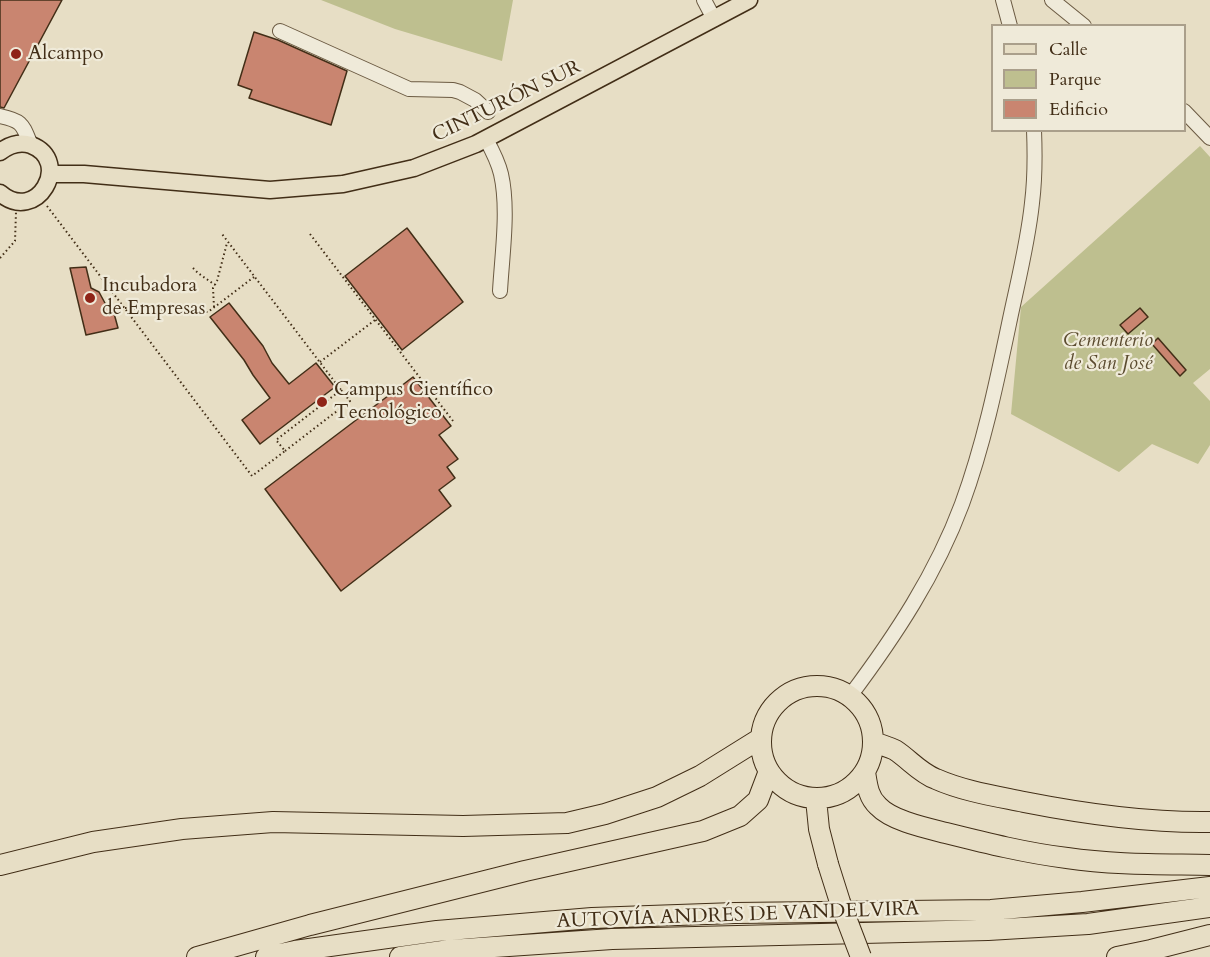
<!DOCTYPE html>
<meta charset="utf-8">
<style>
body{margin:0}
#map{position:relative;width:1210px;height:957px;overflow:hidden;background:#e7dec5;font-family:Cardo,serif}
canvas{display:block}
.legend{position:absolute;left:991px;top:24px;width:195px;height:108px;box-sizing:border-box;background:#efead9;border:2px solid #aa9f8b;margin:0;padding:8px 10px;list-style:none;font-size:18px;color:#422e17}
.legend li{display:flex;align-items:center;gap:12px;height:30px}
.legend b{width:30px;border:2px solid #aa9f8b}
</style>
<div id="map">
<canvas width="1210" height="957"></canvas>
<ul class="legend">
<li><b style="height:8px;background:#e7dec5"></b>Calle</li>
<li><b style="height:16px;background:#bebf8f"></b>Parque</li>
<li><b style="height:16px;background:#c98570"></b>Edificio</li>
</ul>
</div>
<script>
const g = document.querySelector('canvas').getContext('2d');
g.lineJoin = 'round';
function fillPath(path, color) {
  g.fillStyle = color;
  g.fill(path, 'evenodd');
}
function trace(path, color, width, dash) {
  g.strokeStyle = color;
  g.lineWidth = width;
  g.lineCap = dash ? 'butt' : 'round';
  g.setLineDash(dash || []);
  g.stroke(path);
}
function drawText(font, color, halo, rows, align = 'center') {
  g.font = font + ' Cardo,serif';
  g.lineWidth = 4.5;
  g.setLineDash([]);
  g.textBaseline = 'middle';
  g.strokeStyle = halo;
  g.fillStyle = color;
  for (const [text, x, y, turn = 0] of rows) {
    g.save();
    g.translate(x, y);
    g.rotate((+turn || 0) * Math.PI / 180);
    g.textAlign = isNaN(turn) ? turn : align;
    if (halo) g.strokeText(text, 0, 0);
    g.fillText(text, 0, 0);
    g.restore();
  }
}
fillPath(new Path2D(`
 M321,0H513L502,61L395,29Z
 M1200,146L1210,157V369L1193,383L1210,401V445L1198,464L1152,444L1119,472L1011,414L1021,307Z`), '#bebf8f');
const building = new Path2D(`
 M0,0H62L4,108L0,107Z
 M254,32L278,40L347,71L331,125L249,98L252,90L238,85Z
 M407,228L463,302L402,350L345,276Z
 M86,267L91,288L99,292L106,305L112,306L118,328L86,335L70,268Z
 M229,303L263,346L272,363L289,384L316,363L335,387L260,444L242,420L270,398L253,375L244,360L210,317Z
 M1140,308L1148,317L1128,334L1120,325Z
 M1158,338L1186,370L1180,376L1152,344Z
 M413,377L451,426L439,435L458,459L447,467L455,478L439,490L451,506L341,591L265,489Z`);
fillPath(building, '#c98570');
trace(building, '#422e17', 1.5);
const minor = new Path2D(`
 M704,0L714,19
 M1003,0L1010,26
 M1052,0L1084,26
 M280,31L409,89L453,90L460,92L475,100L488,112
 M1184,111L1210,138
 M0,116C23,121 22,124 31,145
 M486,139C492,150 498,161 501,174C509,209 502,255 500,291
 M850,696C895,636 936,574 962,504C984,444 997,381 1010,319C1018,281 1028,242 1032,203C1035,179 1035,154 1034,130`);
const major = new Path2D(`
 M0,152C9,145 19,141 31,145C73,161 37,225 0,193
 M50,174H84L270,190L343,184L414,168L476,144L749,0`);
const highway = new Path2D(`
 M761 742a56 56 0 1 1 112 0a56 56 0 1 1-112 0Z
 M874,742C881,745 889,747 895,750C909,759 920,773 936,779C963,791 995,796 1024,802C1085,814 1148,823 1210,822
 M865,772C867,784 868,797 878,806C892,821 926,828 946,833C986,843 1026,853 1067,858C1114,865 1163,864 1210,865
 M816,799L819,829L828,864
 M0,865L93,842L182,829L273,822L463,826L567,823L605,814L657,797L700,776L761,738
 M197,957L310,925L525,871L703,831L740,816L758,800L769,771
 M266,957L295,951L437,931L592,918L735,913L991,910L1082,902L1210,887
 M400,957L450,950L612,939L988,930L1088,924L1210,907
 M1117,957L1151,950L1210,935`);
trace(minor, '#6b5a42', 16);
trace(major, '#422e17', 19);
trace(highway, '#422e17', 22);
trace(new Path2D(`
 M47,206L252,476L285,451L276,440L341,390L222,234
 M310,234L453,421
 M0,258L15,241L16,212
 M193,268L198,273L215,285
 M214,307L213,288L217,281L227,243
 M125,308L208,312L254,277
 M320,362L375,320
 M285,451L350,401L341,390`), '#422e17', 2, [1.5, 3]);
trace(minor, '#efead9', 14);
trace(major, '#e7dec5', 16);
trace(highway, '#e7dec5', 20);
const highwayBridge = new Path2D(`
 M828,864L840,902L861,957`);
trace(highwayBridge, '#422e17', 22, []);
trace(highwayBridge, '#e7dec5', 20);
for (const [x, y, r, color] of [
 [16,54,6,"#8f2418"],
 [90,298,6,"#8f2418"],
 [322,402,6,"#8f2418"]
]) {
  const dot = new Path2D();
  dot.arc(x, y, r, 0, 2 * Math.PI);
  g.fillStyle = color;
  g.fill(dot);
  trace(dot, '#efead9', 2);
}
drawText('20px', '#422e17', '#efead9', [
 ["Alcampo",28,54],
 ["Incubadora",102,286],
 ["de Empresas",102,309],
 ["Campus Científico",334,390],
 ["Tecnológico",334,413]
], 'left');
drawText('20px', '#422e17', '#efead9', [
 ["CINTURÓN SUR",507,102,-26],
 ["AUTOVÍA ANDRÉS DE VANDELVIRA",738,916,-2]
]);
drawText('italic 20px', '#5b4b2f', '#efead9', [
 ["Cementerio",1108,341],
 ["de San José",1108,364]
]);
</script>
